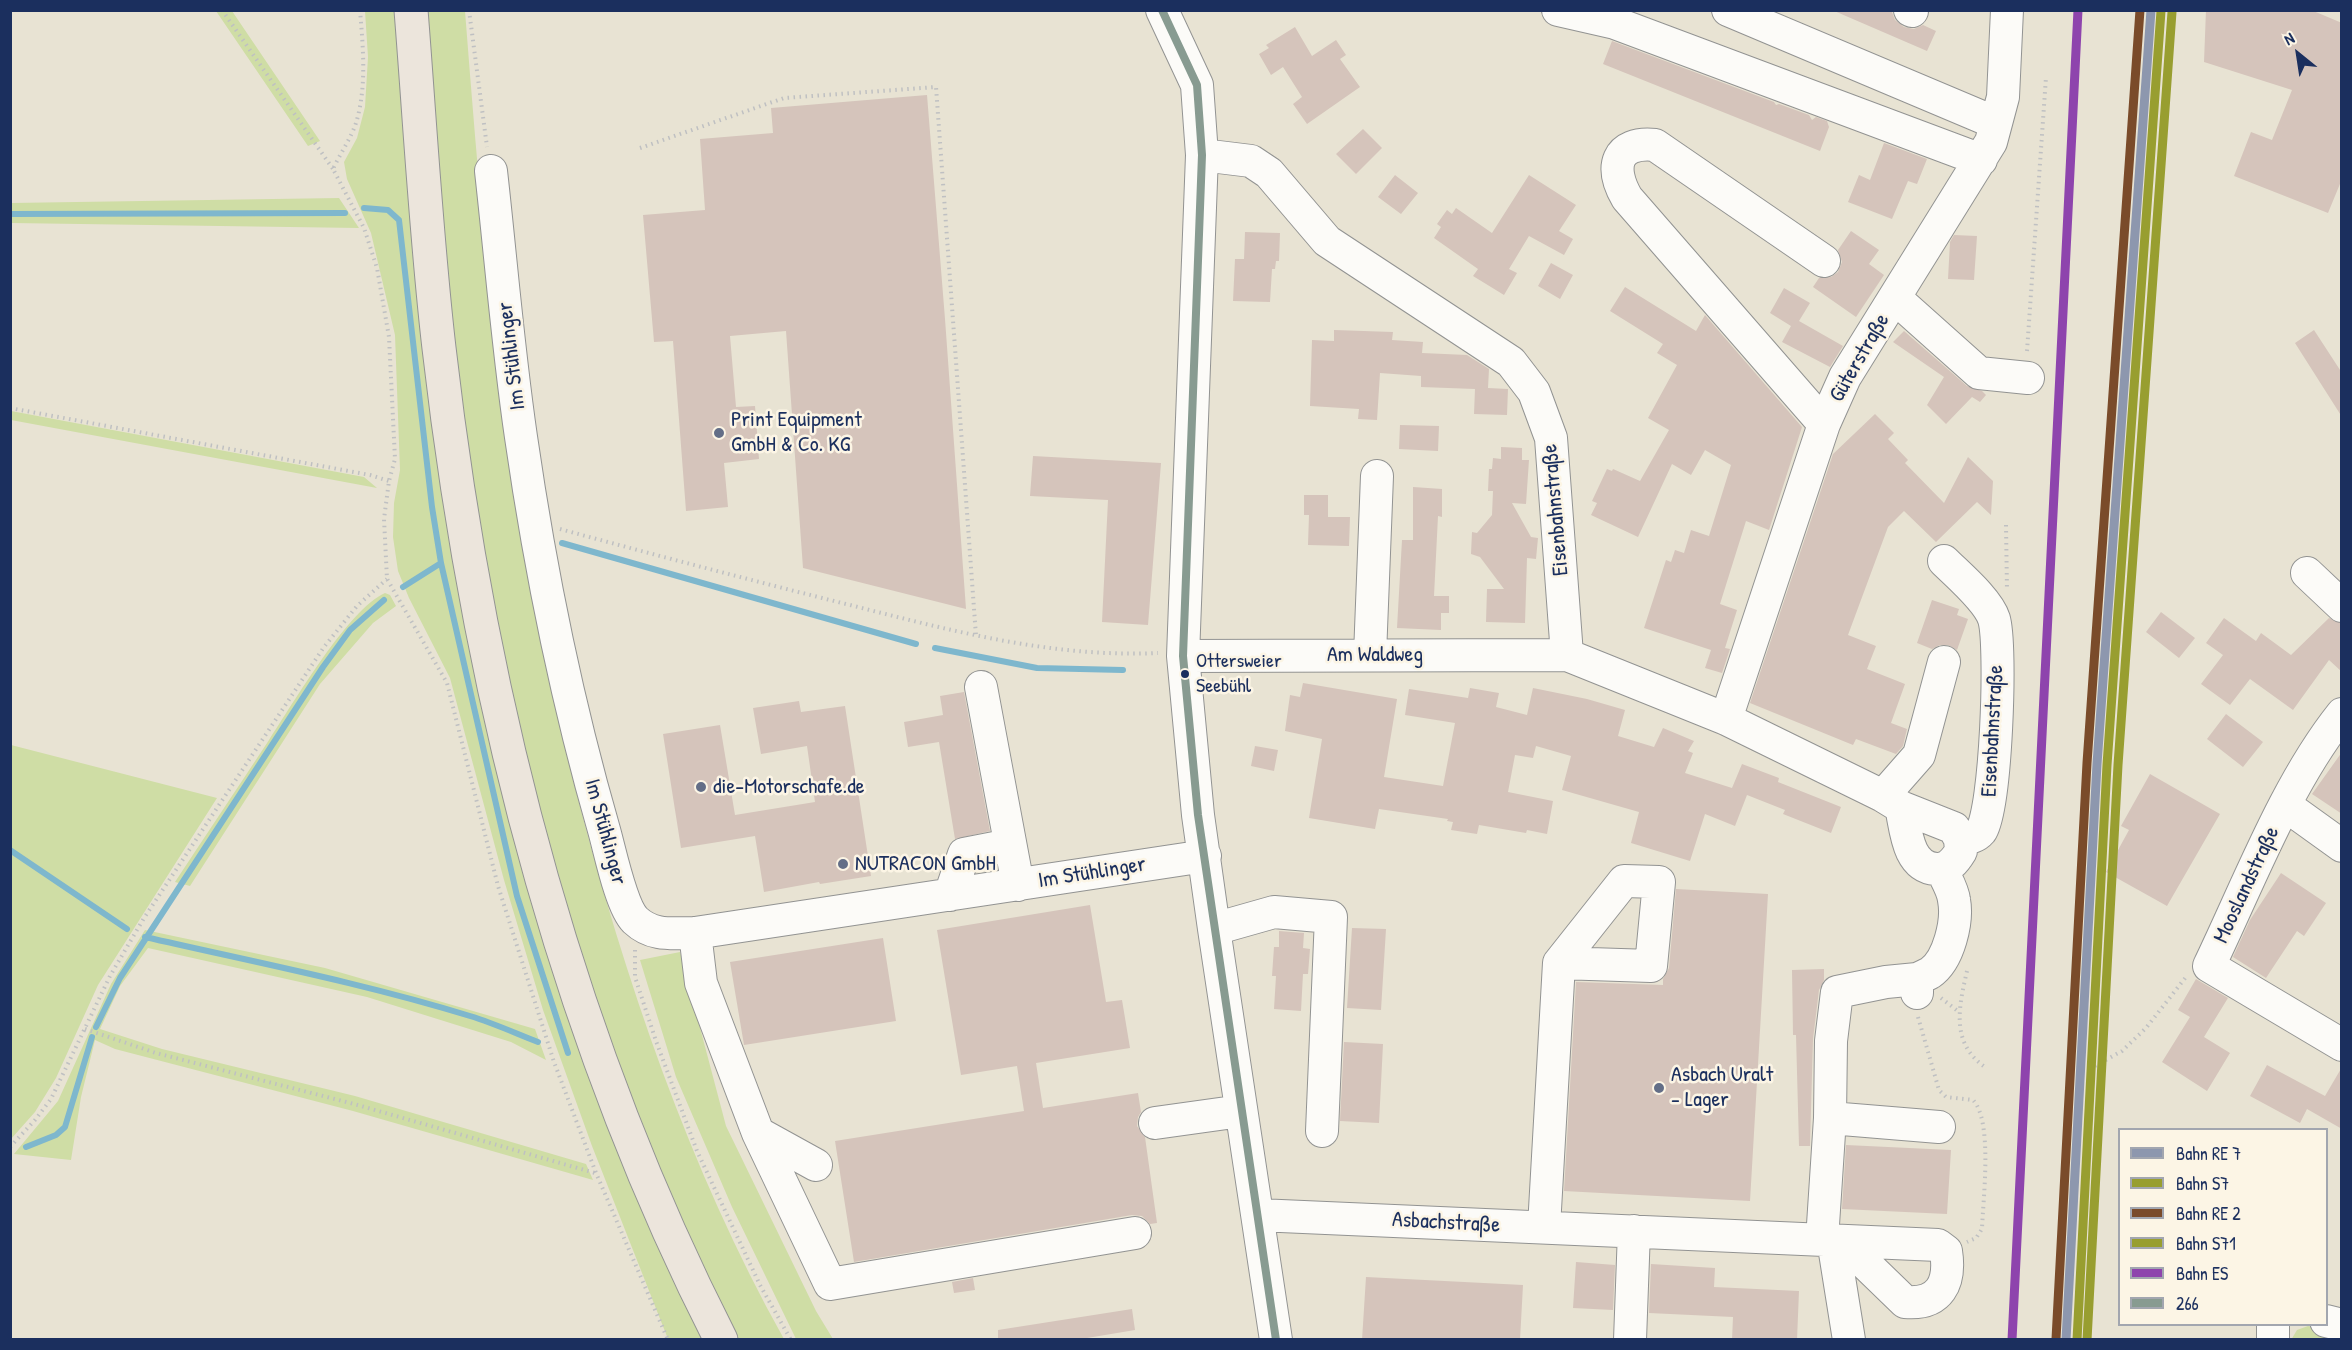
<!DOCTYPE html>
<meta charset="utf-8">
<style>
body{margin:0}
#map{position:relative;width:2352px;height:1350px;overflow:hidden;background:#e8e3d3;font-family:"Patrick Hand",sans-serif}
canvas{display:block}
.frame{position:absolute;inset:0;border:12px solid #1b2f5e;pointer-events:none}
.legend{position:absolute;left:2118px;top:1128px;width:210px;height:198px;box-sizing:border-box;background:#fcf5e5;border:2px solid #a2a6af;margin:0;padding:8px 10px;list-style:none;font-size:18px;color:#1b2f5e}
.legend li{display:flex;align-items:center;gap:12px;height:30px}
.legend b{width:30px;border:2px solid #a2a6af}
.north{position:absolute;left:2268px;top:24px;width:60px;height:60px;-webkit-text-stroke:4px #fcf5e5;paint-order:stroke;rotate:330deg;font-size:16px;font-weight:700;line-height:24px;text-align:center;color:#1b2f5e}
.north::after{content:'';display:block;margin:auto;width:21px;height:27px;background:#1b2f5e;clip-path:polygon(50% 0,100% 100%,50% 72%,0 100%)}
</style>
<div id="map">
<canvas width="2352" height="1350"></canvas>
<div class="frame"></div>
<ul class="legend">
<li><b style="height:8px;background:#8d97ae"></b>Bahn RE 7</li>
<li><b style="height:8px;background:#989e30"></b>Bahn S7</li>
<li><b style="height:8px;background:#7a4b2a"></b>Bahn RE 2</li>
<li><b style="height:8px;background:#989e30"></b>Bahn S71</li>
<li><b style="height:8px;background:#8e44ad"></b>Bahn ES</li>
<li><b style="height:8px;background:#889b91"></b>266</li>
</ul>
<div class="north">N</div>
</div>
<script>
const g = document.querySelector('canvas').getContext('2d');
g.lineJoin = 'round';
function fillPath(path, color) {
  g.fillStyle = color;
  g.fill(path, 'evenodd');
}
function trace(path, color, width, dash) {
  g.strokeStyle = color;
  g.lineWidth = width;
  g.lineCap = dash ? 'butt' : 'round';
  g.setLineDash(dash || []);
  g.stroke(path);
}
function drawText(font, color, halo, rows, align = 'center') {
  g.font = font + ' "Patrick Hand",sans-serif';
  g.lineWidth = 5;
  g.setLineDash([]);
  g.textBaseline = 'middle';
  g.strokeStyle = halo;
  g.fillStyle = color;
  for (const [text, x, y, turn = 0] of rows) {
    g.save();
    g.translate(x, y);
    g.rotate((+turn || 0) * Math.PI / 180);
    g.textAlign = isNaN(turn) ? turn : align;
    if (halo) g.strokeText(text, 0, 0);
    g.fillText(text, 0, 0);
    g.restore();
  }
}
fillPath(new Path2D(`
 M216,11H232L320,141L308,146Z
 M365,11H397L471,648L704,1339H668L592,1146L543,1010L504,880L450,678L409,598L398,571L393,537L394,503L400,470L395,335L371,233L347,179L344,162L357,138L365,107L368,57Z
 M422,11H465C478,178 492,347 517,513C531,607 553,699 576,791C625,980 689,1169 784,1339H736L713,1296L617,1066L566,914L531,789L479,539L445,280Z
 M339,198L359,228L11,223V203Z
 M11,411L364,477L377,488L11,420Z
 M385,593L390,595L396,606L373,623L320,684L190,886L175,882C206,835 238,787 269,740C293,704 348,609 385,593Z
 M11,745L217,798L98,985L56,1078L35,1112L11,1139Z
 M145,930L325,968L535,1029L546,1060L511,1042L367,997L148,948L120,986L100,1029L162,1049L355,1096L586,1164L593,1180L353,1111L115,1049L95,1040L81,1097L71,1160L14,1154L58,1101L111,984Z
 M680,952L726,1126L816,1311L833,1339H796L732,1207L676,1077L640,960Z
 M2308,1326L2328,1330L2326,1339L2291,1340L2297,1330Z`), '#cfdda5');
trace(new Path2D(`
 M364,208L388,210L399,220L432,507L441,563L517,896L568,1053
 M10,214L345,213
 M562,543L916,644
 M403,587L441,563
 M935,648L1037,668L1123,670
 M10,850L127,929
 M145,937C254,962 363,983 470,1016C493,1023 515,1033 538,1042
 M96,1027L120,978L323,667L350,630L384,600
 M26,1147L56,1135L65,1127L92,1037`), '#7eb7cd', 6);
fillPath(new Path2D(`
 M1832,10H1889L1892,12L1895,20L1904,27L1914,29L1923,25L1936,31L1927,51Z
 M2206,10H2311L2342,23V179L2328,213L2234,176L2251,132L2272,140L2292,90L2204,62Z
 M1295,27L1312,56L1336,40L1346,55L1340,59L1360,87L1307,124L1293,104L1302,97L1283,67L1271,75L1259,54L1269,48L1266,45Z
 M1612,41L1774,102L1776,105L1779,104L1809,115L1812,120L1816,117L1827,121L1829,127L1820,151L1603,64Z
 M927,95L945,319L966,609L803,568L786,331L730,336L736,407L755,406L759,459L724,463L728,507L686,511L673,341L654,342L643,215L705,210L700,139L773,133L771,108Z
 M1363,129L1382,148L1356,174L1336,154Z
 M1884,143L1927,159L1917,184L1908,181L1892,219L1848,202L1859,175L1870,180Z
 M1395,175L1418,193L1401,214L1378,197Z
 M1529,175L1576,205L1559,231L1573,239L1564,255L1529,236L1509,269L1517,273L1504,295L1473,276L1478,269L1434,238L1441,227L1437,224L1447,210L1452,214L1456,208L1492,233Z
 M1851,231L1879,250L1869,264L1884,275L1856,317L1813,287L1819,278L1831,277L1838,272L1842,262L1838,250Z
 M1245,232L1280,233L1279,261H1276L1275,269H1272L1270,302L1233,301L1235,259H1244Z
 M1954,235L1977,236L1974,280L1948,279L1950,242Z
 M1551,263L1573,275L1560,299L1538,286Z
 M1625,287L1696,331L1705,315L1802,427L1769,530L1746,521L1720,604L1737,610L1725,648L1730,649L1722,673L1705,668L1711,650L1644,628L1666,560L1671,562L1675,550L1684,553L1691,530L1709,536L1731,465L1705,450L1691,475L1672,464L1638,537L1591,515L1597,503L1592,501L1607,469L1612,471L1613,469L1640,481L1669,430L1648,418L1677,365L1657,353L1663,344L1610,311Z
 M1784,288L1810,303L1799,321L1843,346L1830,367L1782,342L1791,326L1770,313Z
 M1334,330L1393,332L1392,340L1423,342L1422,353L1467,355L1489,369L1488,388L1508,389L1507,415L1474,414L1475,389L1421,387V376L1380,373L1377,420L1358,419L1359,409L1310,406L1312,340L1334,341Z
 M2314,330L2342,373V417L2295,343Z
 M1904,331L1967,386L1982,391L1986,395L1980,402L1972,397L1946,424L1927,405L1944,377L1893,342Z
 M1875,414L1894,433L1888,439L1908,460L1905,463L1944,503L1968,457L1993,481L1991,515L1977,502L1936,542L1904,511L1888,527L1848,635L1876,646L1867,669L1905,684L1891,723L1907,729L1903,746L1896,754L1856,739L1853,745L1750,703L1833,454Z
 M1400,425L1439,426L1438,451L1399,449Z
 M1501,447L1522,448V460H1529L1526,504L1512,503L1531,537L1538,538L1536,559L1527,558L1525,623L1486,622L1487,589H1504L1480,557L1471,554L1472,532L1477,533L1492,515L1493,491H1488L1489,469H1492L1493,458L1501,459Z
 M1033,456L1161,463L1148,625L1102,622L1108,500L1030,496Z
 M1413,487L1442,489V517L1438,516L1434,596H1449V613H1441V630L1397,628L1402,540H1413Z
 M1304,495H1328V517H1350L1349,546L1308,545L1309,515H1304Z
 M1932,600L1959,609L1957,615L1968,619L1957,650L1948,645H1940L1932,649L1917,643Z
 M2161,612L2195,638L2179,658L2146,632Z
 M2224,618L2256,641L2261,633L2291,655L2329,618L2342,623V672L2329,660L2293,710L2250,679L2230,705L2201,684L2223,655L2206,643Z
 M1303,683L1397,699L1384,777L1443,786L1455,723L1405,715L1409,689L1468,698L1470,688L1499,693L1496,707L1527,715L1533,688L1587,699L1625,710L1618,736L1654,747L1663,728L1694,741L1688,751L1693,753L1685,773L1732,788L1742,764L1779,778L1778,782L1841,807L1831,833L1783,814L1785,810L1747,795L1735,826L1705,814L1690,861L1631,843L1639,812L1562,790L1571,756L1536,746L1533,758L1515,755L1508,792L1553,801L1547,834L1527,830L1526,833L1479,825L1477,834L1451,830L1453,822L1447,821L1448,819L1379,809L1375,829L1309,818L1322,739L1285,731L1290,695L1300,697Z
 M964,692L990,831L955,839L939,742L908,747L904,722L943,715L940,696Z
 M799,701L801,712L845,706L871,876L820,884L819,882L764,892L755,836L681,848L663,734L720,725L735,815L815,802L807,746L761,754L753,708Z
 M2226,714L2263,742L2243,767L2207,739Z
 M1255,746L1278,750L1274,771L1251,766Z
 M2342,752V814L2312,794Z
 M2150,774L2220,814L2167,906L2106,872L2129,830L2121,826Z
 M2281,873L2326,903L2304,936L2297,931L2266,978L2233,957L2250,920Z
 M1676,889L1768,894L1750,1201L1564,1191L1576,982L1663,985V979L1669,968Z
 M1090,905L1106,1002L1122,1000L1130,1048L1036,1063L1043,1108L1138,1093L1141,1112L1138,1117L1137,1126L1145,1137L1157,1223L1150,1224L1142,1216L1132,1215L854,1262L835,1141L1024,1111L1017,1066L961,1075L937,930Z
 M1352,928L1386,929L1381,1010L1347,1008Z
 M1279,931L1304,933L1303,948L1310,949L1308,974H1303L1301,1011L1274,1009L1276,976H1272L1274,947H1279Z
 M883,938L896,1021L744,1045L730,962Z
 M1824,969V980L1819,990L1813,1039L1810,1146H1799L1796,1035H1793L1792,970Z
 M2196,979L2228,998L2204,1037L2230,1053L2207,1091L2162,1062L2190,1017L2178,1010Z
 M1344,1042L1383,1044L1379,1123L1340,1121Z
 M2267,1065L2325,1096L2342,1067V1129L2307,1109L2300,1123L2250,1096Z
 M1846,1145L1951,1150L1947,1214L1842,1209Z
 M1576,1262L1615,1265L1613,1310L1573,1308Z
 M1651,1264L1715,1268L1714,1287L1799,1291L1797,1340H1732L1733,1317L1649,1313Z
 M1366,1277L1523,1285L1520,1340H1362Z
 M973,1278L975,1290L954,1293L952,1282Z
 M1132,1309L1135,1330L1075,1340H998V1330Z`), '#d5c4bb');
const minor = new Path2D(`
 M1162,10L1197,85L1202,155L1183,656L1198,815L1214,929L1276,1340
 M1558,10L1615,23L1981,160
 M1728,10L1996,123
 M1910,10L1912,11
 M1202,155L1251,161L1269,173L1327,241L1511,362L1534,392L1551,438L1567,655
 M491,171C501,260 508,349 521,437C540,569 567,702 604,830C610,851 621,906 635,920C653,937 673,933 695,933L1205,856
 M1824,261L1655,145C1616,141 1609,167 1627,198L1824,424
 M1895,298L1979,373L2028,378
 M1944,561C1958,575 1988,600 1994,619C2002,646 1996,811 1981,831C1975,838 1968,838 1960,839
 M2307,573L2342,606
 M1370,655L1377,476
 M1183,656L1567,655L1726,719L1883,796L1901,807L1954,828L1960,839L1961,851C1955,861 1948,870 1936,869C1907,867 1906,829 1901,807
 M981,687L1018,885
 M2342,714C2286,784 2248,885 2209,966L2342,1045
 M1726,719L1824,424L1845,377L1991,142L2003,97L2007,10
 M1883,796L1919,755L1944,662
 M2285,805L2342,846
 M950,895L964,854L1010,845
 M1214,929L1274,912L1331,917L1322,1131
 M695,933L701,983L758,1133L830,1284L1135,1233
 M1917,993V979C1921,977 1926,975 1930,973C1949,960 1958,921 1954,900C1953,890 1946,879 1942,870
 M1830,1118L1939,1127
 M1155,1123L1241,1111
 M758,1133L816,1165
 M1258,1215L1938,1245L1946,1251C1951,1283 1940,1305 1905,1302L1842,1241
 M1544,1227L1559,963L1624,881L1659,882L1651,966L1559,963
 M1822,1240L1830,1118L1831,1041L1837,992L1886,982L1917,979
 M1833,1240L1849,1340
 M2326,1321L2342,1325
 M2273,1324V1340
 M1630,1340L1634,1231`);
const major = new Path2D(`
 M411,10C420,123 426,236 439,348C478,689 564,1032 721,1340`);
trace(minor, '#929392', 34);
trace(major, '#929392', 35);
trace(new Path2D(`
 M222,10L333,169
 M360,10C363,47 367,87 356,123C351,138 340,154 333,169L364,228L377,268L389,337L395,459L389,481L384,519L387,579L447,683L498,886L554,1062L596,1173L668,1340
 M469,10L487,147
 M640,148L784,98L936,87L976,636
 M2027,351L2046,77
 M10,408L370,475L389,481
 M2006,525L2007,590
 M560,529C655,555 750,580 846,604C949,630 1051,658 1158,653
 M635,950V977L656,1041L697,1151L760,1285L791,1340
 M1967,971C1959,1006 1950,1043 1985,1067
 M1941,998L1959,1012
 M1918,1017L1939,1090L1946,1097L1973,1100C1993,1121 1983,1199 1982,1229L1976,1238L1967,1242
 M85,1029L156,1053L354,1104L595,1173
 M2095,1066L2122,1051L2146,1028L2186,977
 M10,1147L35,1120L51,1099L110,976L144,918L324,647L357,606L387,579`), '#bfc0c2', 4, [1.5, 4.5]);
trace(minor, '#fcfbf8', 32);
trace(major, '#ece5dc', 33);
trace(new Path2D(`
 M1162,10L1197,85L1202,155L1183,656L1198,815L1276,1340`), '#889b91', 8);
trace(new Path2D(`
 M2066,1340L2097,764L2151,10`), '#8d97ae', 9);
trace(new Path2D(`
 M2077,1340L2107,765L2161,11`), '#989e30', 9);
trace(new Path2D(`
 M2056,1339L2087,763L2140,10`), '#7a4b2a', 9);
trace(new Path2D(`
 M2087,1340L2118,765L2172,12`), '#989e30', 9);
trace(new Path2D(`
 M2012,1340L2078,10`), '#8e44ad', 9);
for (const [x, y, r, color] of [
 [719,433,6,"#636e87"],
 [1185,674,5,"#1b2f5e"],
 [701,787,6,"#636e87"],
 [843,864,6,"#636e87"],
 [1659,1088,6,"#636e87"]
]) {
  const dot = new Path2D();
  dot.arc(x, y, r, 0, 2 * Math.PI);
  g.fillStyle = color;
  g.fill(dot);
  trace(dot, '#fcf5e5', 2);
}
drawText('20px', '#1b2f5e', '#fcf5e5', [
 ["Ottersweier",1196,662],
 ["Seebühl",1196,687]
], 'left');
drawText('22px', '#1b2f5e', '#fcf5e5', [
 ["Im Stühlinger",512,356,-97],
 ["Güterstraße",1860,358,-60],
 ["Eisenbahnstraße",1556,510,-95],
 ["Am Waldweg",1375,655],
 ["Eisenbahnstraße",1993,731,-87],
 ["Im Stühlinger",605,832,75],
 ["Im Stühlinger",1092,873,-9],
 ["Mooslandstraße",2247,885,-65],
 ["Asbachstraße",1446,1223,3]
]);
drawText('22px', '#1b2f5e', '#fcf5e5', [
 ["Print Equipment",731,420],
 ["GmbH & Co. KG",731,445],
 ["die-Motorschafe.de",713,787],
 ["NUTRACON GmbH",855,864],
 ["Asbach Uralt",1671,1075],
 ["- Lager",1671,1100]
], 'left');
</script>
